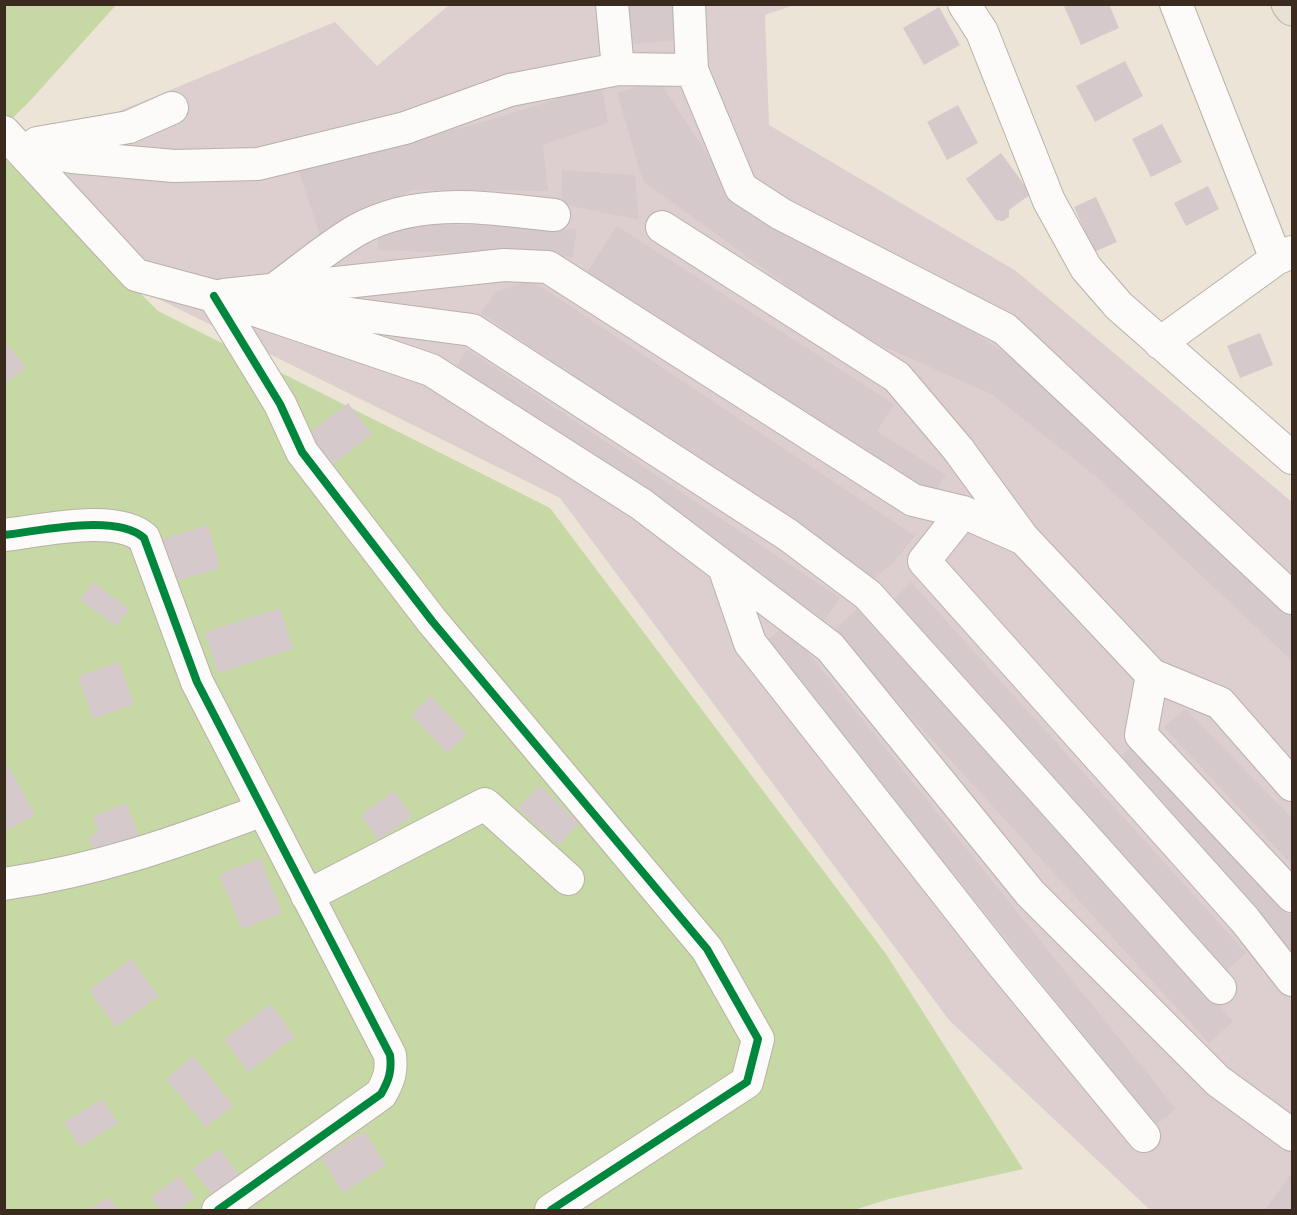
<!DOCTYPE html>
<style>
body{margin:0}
#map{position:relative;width:1297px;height:1215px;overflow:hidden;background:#ece4d7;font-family:Alegreya,serif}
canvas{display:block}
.frame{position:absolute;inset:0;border:6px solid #3b2a1e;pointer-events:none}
</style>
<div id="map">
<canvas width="1297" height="1215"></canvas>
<div class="frame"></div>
</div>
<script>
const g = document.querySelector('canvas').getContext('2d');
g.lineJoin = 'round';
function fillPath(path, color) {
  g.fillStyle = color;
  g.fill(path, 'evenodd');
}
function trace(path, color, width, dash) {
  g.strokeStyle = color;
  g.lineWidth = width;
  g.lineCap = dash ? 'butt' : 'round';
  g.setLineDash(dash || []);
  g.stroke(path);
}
fillPath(new Path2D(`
 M449,5H794L765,15L769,125L1016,271L1292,502V1210H1150L949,1020L560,498L86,263L65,165L112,114L335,22L377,66Z`), '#ddcfd0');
fillPath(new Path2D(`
 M5,5H116L29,102L5,125Z
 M4,158L158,311L550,508L886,954L1023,1169L889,1199L854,1210H5Z`), '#c6d8a4');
fillPath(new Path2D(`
 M617,4H673L677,40L621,45Z
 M1109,4L1119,28L1081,45L1064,6Z
 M939,7L960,45L924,65L903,28Z
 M1125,61L1143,96L1095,122L1076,86Z
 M658,79L739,203L934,306L1026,367L1292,616V661L1098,478L993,395L851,332L643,181L617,93Z
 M602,85L608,123L543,145L548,191L412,190L321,239L298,168L480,123Z
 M958,105L978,143L947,160L927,122Z
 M1162,124L1182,162L1151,177L1132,139Z
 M1001,153L1031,194L1009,210V217L1003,221L996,220L966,179Z
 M562,170L635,175L639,220L561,204Z
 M1208,186L1219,209L1186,226L1174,203Z
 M1096,197L1117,242L1094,252L1074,207Z
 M380,222L577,229L573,257L377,250Z
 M617,226L894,404L877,431L946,475L930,500L584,277Z
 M531,280L915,536L893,563L873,579L481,313L495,292Z
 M1260,333L1273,365L1240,378L1227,346Z
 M4,340L26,368L4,384Z
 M467,349L840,598L822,623L455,370Z
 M348,403L372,434L328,468L304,437Z
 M208,525L220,568L173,582L160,540Z
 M93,582L129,609L116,626L80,600Z
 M911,582L1246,953L1224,973L889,604Z
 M280,608L293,649L218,673L205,632Z
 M857,609L1233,1021L1209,1043L833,631Z
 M786,625L1176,1109L1156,1125L766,641Z
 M119,662L134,704L93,719L78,676Z
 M431,696L467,735L447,753L411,715Z
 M1185,709L1292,818V865L1164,727Z
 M1132,746L1292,918V959L1116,764Z
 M8,766L35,815L4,832V768Z
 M539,785L579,823L559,845L518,808Z
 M394,791L412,816L378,840L361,815Z
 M126,803L140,838L110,851L107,845L94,851L88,837L99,832L93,816Z
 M260,858L282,913L242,929L219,875Z
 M131,959L159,996L116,1027L89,990Z
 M271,1004L295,1037L248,1072L224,1039Z
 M193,1056L233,1105L206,1127L166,1079Z
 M102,1099L118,1123L80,1147L64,1122Z
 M364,1131L386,1165L343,1193L321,1158Z
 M219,1149L241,1177L214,1197L192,1169Z
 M1292,1173V1210H1265Z
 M179,1176L195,1198L178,1210H161L151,1197Z
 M109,1197L118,1210H88Z`), '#d6c9cb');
const minor = new Path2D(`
 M612,4L618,69
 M689,4L692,70L741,188L781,214L1005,329L1292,598
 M964,4L982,32L1049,201L1086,268L1119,306L1292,458
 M1176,4L1276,259
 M4,132L136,275L214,296L431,370L641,504L830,647L1030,893L1218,1081L1292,1135
 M37,143L129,127L172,108
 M18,147L72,157L174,166L258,164L405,128L510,90L618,69L692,70
 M662,227L897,377L958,449L1023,538
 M275,289C301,270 328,247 357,230C418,196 488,208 554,215
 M224,295L504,265L548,267L913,500L963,512L1024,539L1152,675L1141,735L1292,896
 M214,296L280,404L302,452L432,621L707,949L758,1039L747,1082L551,1210
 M283,305L472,330L788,535L868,595L1220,988
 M1160,343L1276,259L1292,252
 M963,512L924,561L1245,920L1292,980
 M4,535C41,531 116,513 144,538L197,682L390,1055C392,1071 389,1080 381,1094L218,1210
 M724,567L750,643L1000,961L1144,1136
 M1152,675L1220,703L1292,785
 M4,884C99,870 175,843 263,810
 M307,896L485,804L568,879`);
const major = new Path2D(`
 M1288,4L1292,9`);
trace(minor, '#b8b1a8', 34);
trace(major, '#b8b1a8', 35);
trace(minor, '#fcfbf9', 32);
trace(major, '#e8e1d5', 33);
trace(new Path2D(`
 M214,296L280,404L302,452L432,621L707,949L758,1039L747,1082L551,1210
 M4,535C41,531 116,513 144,538L197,682L390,1055C392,1071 389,1080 381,1094L218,1210`), '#00873e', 8);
</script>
